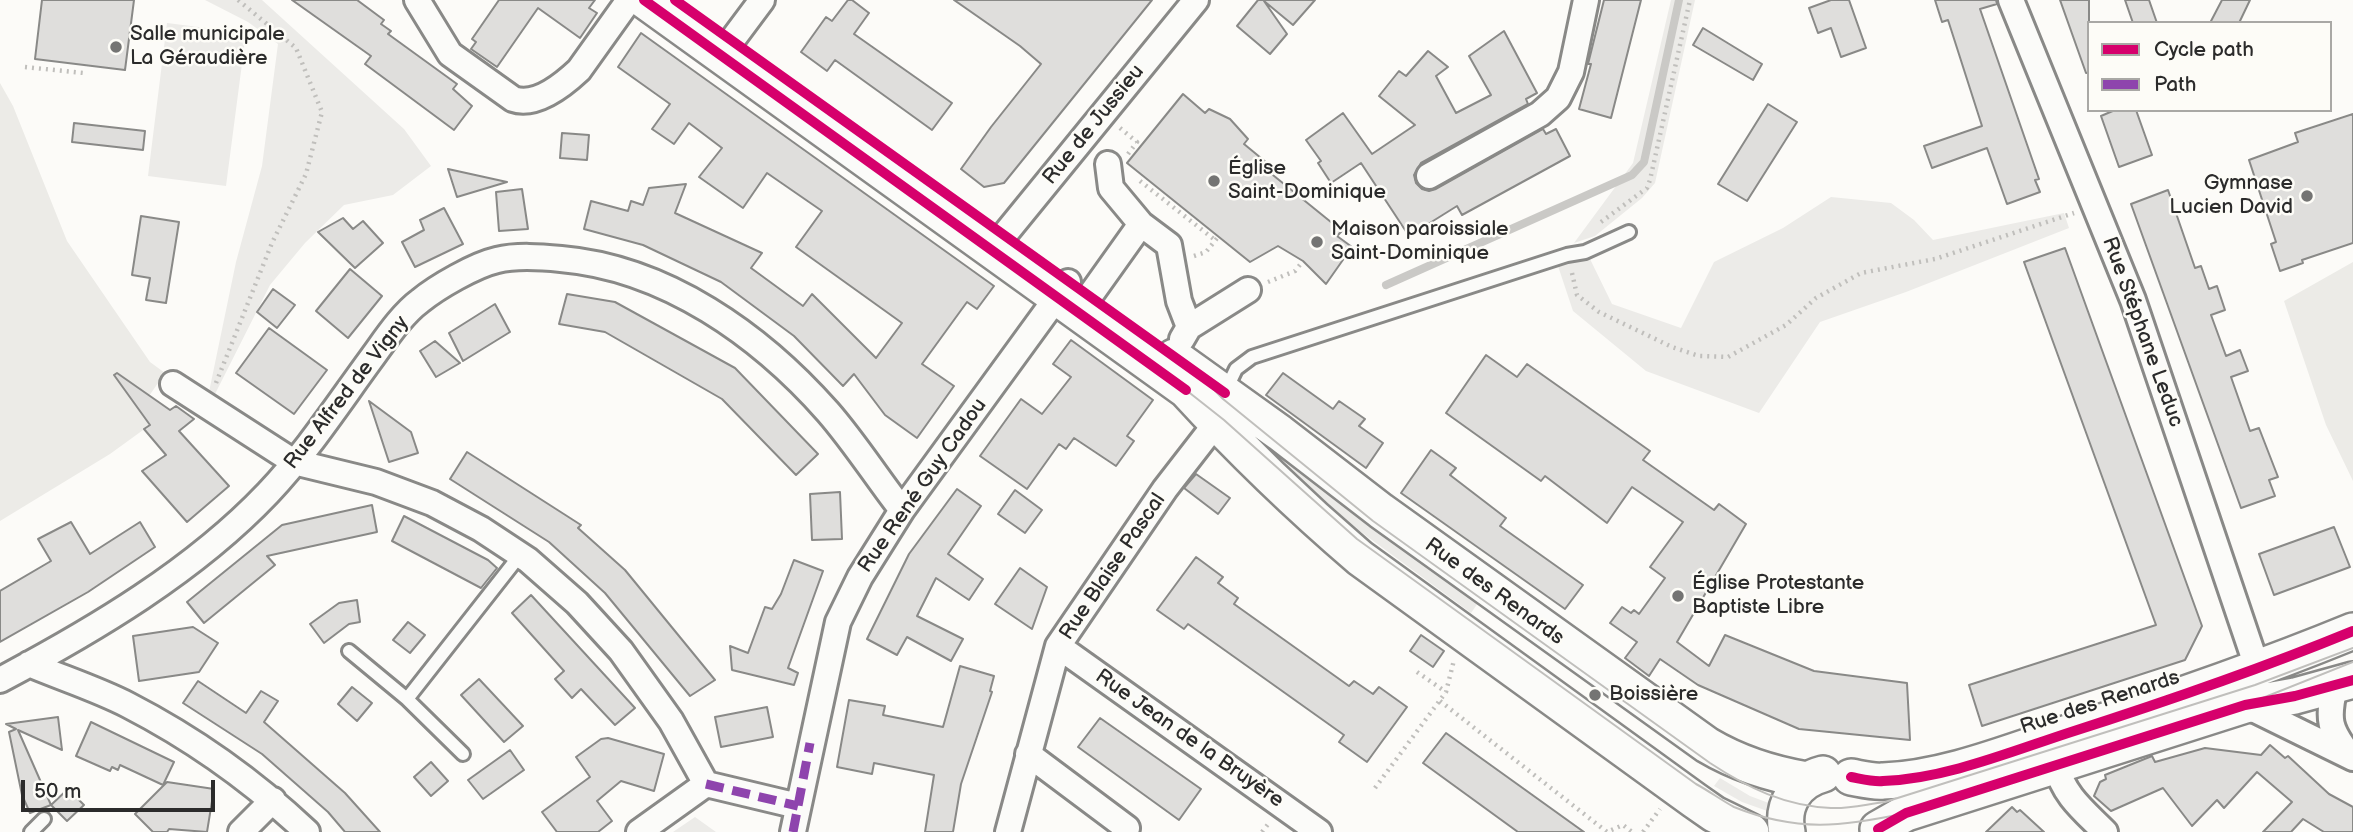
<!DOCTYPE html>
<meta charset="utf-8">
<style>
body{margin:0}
#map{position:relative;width:2353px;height:832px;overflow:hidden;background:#fcfbf8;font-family:"Balsamiq Sans",sans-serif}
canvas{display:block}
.legend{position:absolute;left:2087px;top:21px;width:245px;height:91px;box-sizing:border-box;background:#fdfcf7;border:2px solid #a9a8a5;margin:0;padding:9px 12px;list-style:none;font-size:21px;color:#2b2b2b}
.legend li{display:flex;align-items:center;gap:14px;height:35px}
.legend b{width:35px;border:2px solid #a9a8a5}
.scale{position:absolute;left:21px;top:780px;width:194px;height:32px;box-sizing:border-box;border:4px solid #2b2b2b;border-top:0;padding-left:9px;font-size:21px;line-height:24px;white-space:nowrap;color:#2b2b2b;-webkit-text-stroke:5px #fdfcf7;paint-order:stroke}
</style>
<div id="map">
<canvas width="2353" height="832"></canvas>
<ul class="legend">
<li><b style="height:9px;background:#d6006c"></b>Cycle path</li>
<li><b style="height:9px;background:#8e44ad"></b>Path</li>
</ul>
<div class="scale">50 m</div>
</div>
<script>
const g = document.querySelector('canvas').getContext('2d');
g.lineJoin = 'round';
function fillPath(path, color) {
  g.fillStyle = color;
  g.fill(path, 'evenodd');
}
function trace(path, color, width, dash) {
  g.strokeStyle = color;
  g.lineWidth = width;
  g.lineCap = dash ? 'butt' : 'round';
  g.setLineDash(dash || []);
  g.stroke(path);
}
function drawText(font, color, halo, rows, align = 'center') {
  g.font = font + ' "Balsamiq Sans",sans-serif';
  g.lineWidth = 5;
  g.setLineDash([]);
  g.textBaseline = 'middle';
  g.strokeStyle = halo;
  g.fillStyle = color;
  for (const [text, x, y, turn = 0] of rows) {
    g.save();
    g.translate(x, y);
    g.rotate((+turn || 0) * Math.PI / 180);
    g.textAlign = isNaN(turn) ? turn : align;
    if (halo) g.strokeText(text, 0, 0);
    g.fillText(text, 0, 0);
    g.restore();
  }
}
fillPath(new Path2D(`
 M0,83L13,106L67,241L150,362L165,373L149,396L136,405L150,425L110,454L0,521Z
 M2353,262V481L2326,425L2284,301Z`), '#ecebe7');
fillPath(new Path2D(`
 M205,0H262L404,129L431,166L393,195L344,205L305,243L270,285L215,394L209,392L236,262L262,166L278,44L248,22Z
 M1671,0H1695L1655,183L1642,198L1595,236L1574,243L1633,163Z
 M167,23L246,33L226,186L148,176Z
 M1831,197L1891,203L1914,220L1933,240L2064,213L2069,228L1906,292L1820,322L1759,413L1646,371L1573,311L1557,263L1590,259L1612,304L1681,328L1714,262L1783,228Z
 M1280,453L1349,510L1478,603L1471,613L1357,529L1276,457Z
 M1720,778L1750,796L1774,805L1773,813L1742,802L1714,786Z
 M695,817L716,832H673Z`), '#ecebe8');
trace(new Path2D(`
 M1386,285L1632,175L1644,162L1679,0`), '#cac9c6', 8);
const building = new Path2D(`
 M42,0H134L125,70L35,59Z
 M292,0H357L384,20L381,24L391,31L388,34L457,84L453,89L472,106L454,130L365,64L371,56Z
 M499,0H595L589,8L597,13L580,38L538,8L497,67L471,49L476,42L472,39Z
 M848,0H852L869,13L854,34L952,103L932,130L835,60L827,71L801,52L826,17L832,21Z
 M954,0H1152L1004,183L984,187L961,169L991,127L1041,64L1020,46Z
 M1258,0H1315L1293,25L1264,1L1287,34L1270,54L1237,26Z
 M1604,0H1641L1611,118L1579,109L1591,64H1588Z
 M1831,0H1849L1866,48L1841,57L1831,28L1818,33L1809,8Z
 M1935,0H1996L1997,4L1980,9L2039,179L2035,180L2040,192L2007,204L1987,148L1932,168L1924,146L1982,126L1948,20L1942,22Z
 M2060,0H2089V73H2086Z
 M2125,0H2149L2157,23H2133Z
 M2222,0H2250L2239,23H2210Z
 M1703,28L1762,64L1753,80L1693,45Z
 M1504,31L1537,93L1526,99L1528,104L1421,163L1414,175L1416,183L1422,189L1429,191L1436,189L1543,129L1546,134L1556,129L1570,156L1462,215L1457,206L1409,236L1361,163L1331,183L1318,163L1321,161L1306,140L1343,113L1372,154L1415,125L1379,96L1399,71L1406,76L1428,51L1448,67L1436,76L1456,113L1491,95L1469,56Z
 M641,33L994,286L977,309L967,302L922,364L954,386L917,438L885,415L854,374L843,386L794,336L721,282L643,245L584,229L591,201L628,211L631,201L643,205L649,188L686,184L675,213L762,253L751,268L803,306L812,294L876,358L902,323L796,247L822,211L767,173L743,208L699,177L722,148L689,123L674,144L652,129L670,104L618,67Z
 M1183,94L1205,113L1209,109L1230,119L1248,139L1244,144L1267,163L1263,167L1342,231L1337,236L1352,247L1326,284L1303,261L1278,246L1250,262L1127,163Z
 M1768,104L1797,122L1747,201L1718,184Z
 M2115,110H2136L2152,155L2119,167L2101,116Z
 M2353,114V243L2302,260L2303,263L2280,271L2271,244L2276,242L2249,160L2298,142L2295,133Z
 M74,123L145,131L143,150L72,142Z
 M562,133L589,135L587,160L560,158Z
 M448,169L507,182L457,197Z
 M522,189L528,229L499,231L496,192Z
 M2168,190L2195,268L2201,266L2209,289L2217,286L2225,310L2211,315L2226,356L2240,350L2248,371L2231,377L2250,431L2259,428L2278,477L2269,480L2275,496L2241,508L2131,204Z
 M444,208L463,244L415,267L402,242L424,230L420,220Z
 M141,216L179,222L166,303L146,300L150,278L132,275Z
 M343,218L353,229L363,221L383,243L355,268L318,232Z
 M2065,248L2202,626L2185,660L1982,726L1969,685L2156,625L2024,262Z
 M350,269L382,296L348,338L316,311Z
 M273,289L295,305L277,328L257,312Z
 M567,294L615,302L735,368L818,454L796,475L722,399L605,332L559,324Z
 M495,304L510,332L463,361L449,333Z
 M269,328L327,370L294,414L236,373Z
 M1071,340L1153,400L1127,436L1134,441L1116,466L1074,438L1066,449L1059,444L1027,489L980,456L1021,399L1042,414L1071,377L1053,364Z
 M435,341L460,363L436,377L420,351Z
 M1486,355L1517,377L1527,364L1650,451L1643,460L1714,510L1719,504L1746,524L1677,642L1709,666L1725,635L1814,671L1907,683L1910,740L1799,729L1698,685L1660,659L1649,676L1625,658L1637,642L1610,623L1622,607L1631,613L1634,610L1639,614L1665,578L1650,567L1683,522L1632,487L1607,523L1545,476L1541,481L1446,413Z
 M117,373L170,410L176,406L194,419L179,431L229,486L187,522L142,471L166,455L144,429L150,425L114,375Z
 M1283,373L1333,409L1339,401L1365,419L1359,426L1383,443L1366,468L1266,395Z
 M369,401L411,432L418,453L389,462Z
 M1431,450L1456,468L1450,475L1506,518L1500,526L1583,585L1565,609L1401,493Z
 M467,452L581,525L578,528L625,570L715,680L690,696L605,593L549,542L450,479Z
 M1196,474L1230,498L1218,514L1184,488Z
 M957,489L981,506L948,554L983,579L969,600L936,578L917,616L963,639L951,661L907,637L897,655L867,639L909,554Z
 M1015,490L1042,510L1025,533L998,514Z
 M840,492L842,539L812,540L810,494Z
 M372,505L377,532L267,556L275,565L204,623L187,602L282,525Z
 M404,516L488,560L497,568L481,588L392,541Z
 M71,522L90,554L140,522L155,547L88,592L0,642V591L51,561L38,539Z
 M2334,527L2350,567L2274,595L2259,554Z
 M1196,557L1223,577L1218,583L1238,598L1234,604L1349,686L1354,681L1373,694L1379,687L1407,707L1367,762L1339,742L1344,735L1188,624L1184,629L1157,610Z
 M794,560L823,571L788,668L798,673L794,685L732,670L730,646L748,653L765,607L772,609L781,594Z
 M1020,568L1047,587L1032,629L995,604Z
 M531,595L635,708L615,725L581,689L572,698L555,679L564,671L512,613Z
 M357,600L360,622L349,624L324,643L310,624L339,603Z
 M408,622L425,635L410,653L393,640Z
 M193,627L218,643L199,672L139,681L133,636Z
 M1421,635L1444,651L1433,667L1410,651Z
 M960,666L994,676L990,691L992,692L961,784L953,832H925L934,775L874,763L872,774L837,767L849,700L885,706L883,715L943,727Z
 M479,679L523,726L504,742L461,695Z
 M198,681L246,713L261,691L278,701L264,722L345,793L380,832H345L328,812L262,754L183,703Z
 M352,687L372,703L357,721L338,704Z
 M767,707L773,737L721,747L715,717Z
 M58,717L62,750L18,730L51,805L30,813L22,795L9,732L16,729L6,724Z
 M1100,718L1201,789L1179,820L1078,747Z
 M91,722L174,762L163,785L120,765L118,770L112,767L110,771L76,756Z
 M1446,733L1584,832H1518L1423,763Z
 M608,738L664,754L654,791L621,781L597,801L612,821L598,832H557L542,812L590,777L576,757L601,739Z
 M2270,745L2285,758L2288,756L2329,794L2353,807V832H2324L2303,819L2291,832H2263L2292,802L2257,772L2224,808L2217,800L2192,826L2163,788L2111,811L2094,796L2100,782L2106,779L2105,775L2152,756L2155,762L2205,748L2261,755Z
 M510,750L524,770L483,799L468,780Z
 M431,762L448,781L431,796L414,777Z
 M167,782L214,789L207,832L169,829L167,832H153L135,814Z
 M68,789L84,805L67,821L51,805Z
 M2012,807L2017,812L2020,810L2044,832H1986Z`);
fillPath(building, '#dfdedc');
trace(building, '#898987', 2);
const lane = new Path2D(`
 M1225,392L1236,369L1252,357L1567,255L1585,252L1629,232
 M349,651L407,699L463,754
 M407,699L520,555
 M31,832L44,819`);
const street = new Path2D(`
 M417,0L450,54L513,99C536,107 563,85 579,70L629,0
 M2011,0L2133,300L2258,670
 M721,55L762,0
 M1108,164L1111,188L1141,224
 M1429,176L1540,114L1558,98L1571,72L1586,0
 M992,250L1196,0
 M1089,297L1141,224L1169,245L1179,301L1189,327
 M1182,339L1189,327L1248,290
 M173,384L294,462L376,482L432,503L481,529L528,560L577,603L621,651L671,721L706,784L798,806
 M1058,646L1319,832
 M29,664C62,678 97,689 128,705C194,739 254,782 307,832
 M0,680C94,630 194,571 268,493C306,453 338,404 371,359C385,340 401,315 420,301C437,287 475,265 497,260C517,255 541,257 561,259C666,268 760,335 828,412C855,443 877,478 902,510
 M2335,686C2327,720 2329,729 2350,756
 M2245,705L2353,758
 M1028,754L1127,828L1124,832
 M2056,765C2064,796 2083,810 2105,832
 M241,832L273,800
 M639,832L706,784
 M793,832L838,622L860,577L902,510L1068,282
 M1008,832L1058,646L1165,489L1210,431L1220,406`);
const secondary = new Path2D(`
 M644,0L1186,390C1241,450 1298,505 1360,558L1694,800L1714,814L1751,832
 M1174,357L1280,433L1381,511L1707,745C1739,764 1771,774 1807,780
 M1851,777C1862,779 1873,782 1883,781C1944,779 2010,752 2068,733C2165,702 2258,670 2353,631
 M1878,829L1906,813L2245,705L2295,696L2353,680
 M1787,832C1781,805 1796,781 1823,774`);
trace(lane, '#898987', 18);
trace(street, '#898987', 30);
trace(secondary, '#898987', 40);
trace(new Path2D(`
 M25,67L84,73
 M1120,128L1137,142L1128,154
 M1140,181L1215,240
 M1601,222L1647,188L1650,180L1690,0
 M1194,256L1206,252L1218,237
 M1572,273L1577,295L1599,312L1672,347L1699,356L1728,357L1786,325L1816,298L1861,273L1935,259L2074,213
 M1268,282L1295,271L1303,261
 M216,383L272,243L306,174L322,112L296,48L238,0
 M1417,672L1446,692
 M1440,701L1607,832L1623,825L1632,832
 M1375,788L1446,692L1454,660
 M1262,832L1269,823
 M1643,832L1660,809`), '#c0bfbc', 4.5, [2, 5]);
trace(lane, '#fbfbf9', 12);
trace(street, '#fbfbf9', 24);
trace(secondary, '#fbfbf9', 35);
trace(new Path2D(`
 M1198,373L1223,399L1373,521L1710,763C1748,788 1785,806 1831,808C1849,809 1867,804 1885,802L2255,685L2353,648
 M1186,390L1224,420L1357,539L1696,784C1709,791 1721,800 1734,807C1796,832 1842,827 1906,813
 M2245,705L2353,662`), '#c0bfbc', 2);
trace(new Path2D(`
 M706,784L798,806
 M793,832L810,743`), '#8e44ad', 9, [18, 9]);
trace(new Path2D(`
 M644,0L1186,390
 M675,0L1225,393
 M1851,777C1862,779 1873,782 1883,781C1944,779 2010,752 2068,733C2165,702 2258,670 2353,631
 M1878,829L1906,813L2245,705L2295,696L2353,680`), '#d6006c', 10);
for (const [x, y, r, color] of [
 [116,47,7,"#747473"],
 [1214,181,7,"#747473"],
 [2307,196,7,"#747473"],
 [1317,242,7,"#747473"],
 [1678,596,7,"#747473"],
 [1595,695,7,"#747473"]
]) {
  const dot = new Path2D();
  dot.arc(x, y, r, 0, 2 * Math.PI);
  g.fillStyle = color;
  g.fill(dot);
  trace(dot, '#fdfcf7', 2.5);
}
drawText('21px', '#2b2b2b', '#fdfcf7', [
 ["Salle municipale",130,35],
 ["La Géraudière",130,59],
 ["Église",1228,169],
 ["Saint-Dominique",1228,193],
 ["Gymnase",2293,184,"right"],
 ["Lucien David",2293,208,"right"],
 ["Maison paroissiale",1331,230],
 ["Saint-Dominique",1331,254],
 ["Église Protestante",1692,584],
 ["Baptiste Libre",1692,608],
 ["Boissière",1609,695]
], 'left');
drawText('21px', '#2b2b2b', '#fdfcf7', [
 ["Rue de Jussieu",1094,125,-51],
 ["Rue Stéphane Leduc",2142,332,70],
 ["Rue Alfred de Vigny",347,393,-52],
 ["Rue René Guy Cadou",923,486,-55],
 ["Rue Blaise Pascal",1113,567,-56],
 ["Rue des Renards",1494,592,36],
 ["Rue des Renards",2100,703,-18],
 ["Rue Jean de la Bruyère",1189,739,35]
]);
</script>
